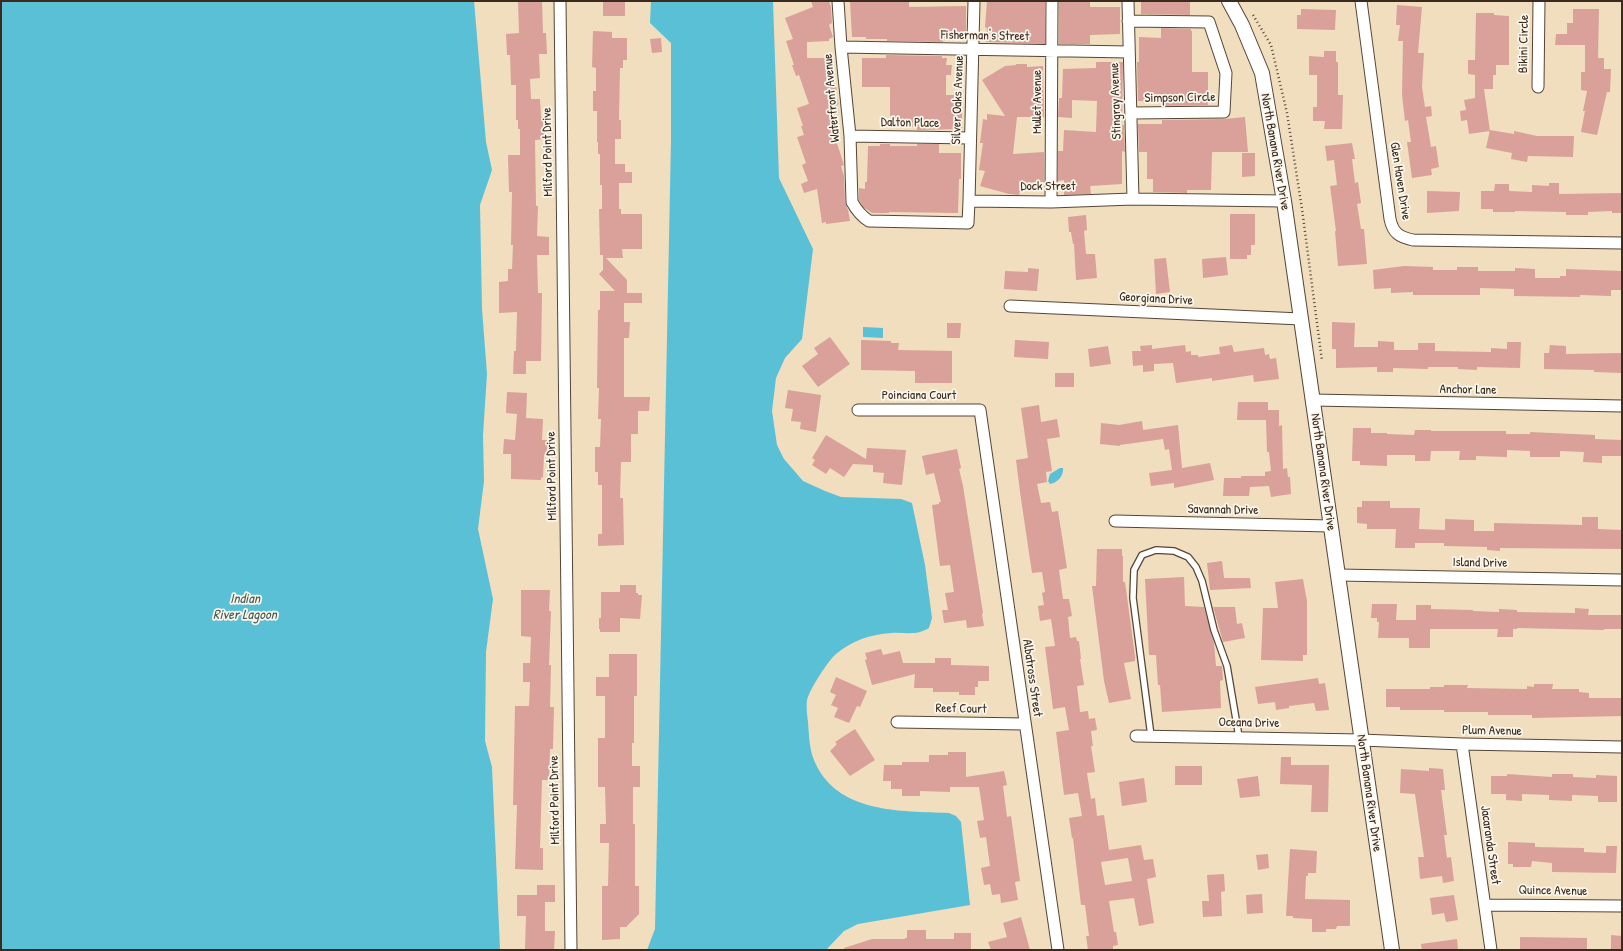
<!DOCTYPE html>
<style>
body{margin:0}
#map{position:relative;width:1623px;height:951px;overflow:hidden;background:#f0debe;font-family:"Patrick Hand",sans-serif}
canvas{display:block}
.frame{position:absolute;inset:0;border:2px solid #3b2a1e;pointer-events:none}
</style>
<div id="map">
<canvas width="1623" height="951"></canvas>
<div class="frame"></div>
</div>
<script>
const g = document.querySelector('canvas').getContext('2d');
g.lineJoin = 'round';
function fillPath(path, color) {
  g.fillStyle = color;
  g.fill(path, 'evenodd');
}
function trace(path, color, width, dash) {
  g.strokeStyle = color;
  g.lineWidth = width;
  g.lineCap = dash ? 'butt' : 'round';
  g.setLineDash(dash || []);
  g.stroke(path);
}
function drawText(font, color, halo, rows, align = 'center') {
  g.font = font + ' "Patrick Hand",sans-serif';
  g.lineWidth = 3.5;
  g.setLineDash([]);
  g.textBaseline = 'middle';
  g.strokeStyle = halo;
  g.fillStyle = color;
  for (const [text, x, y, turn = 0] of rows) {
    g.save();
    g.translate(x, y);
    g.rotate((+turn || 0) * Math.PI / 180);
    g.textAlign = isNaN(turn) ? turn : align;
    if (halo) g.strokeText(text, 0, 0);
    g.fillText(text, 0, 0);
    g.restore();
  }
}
fillPath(new Path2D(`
 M1,1H474L486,142L492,170L480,205L482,309L487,374L483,435L484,481L478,529L493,599L486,652L485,741L492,767L500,950H1Z
 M651,1H773L779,178L813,249L802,339L785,358L776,378L772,411L777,445L784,459L803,481L825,491L841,497L901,499L912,503L925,565L932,618L929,628C916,636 906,632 891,633C871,634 851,641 836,654C827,662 810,689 807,700C806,707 807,715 808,722C809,734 809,748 814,760C836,814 901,811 949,813L956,816L961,822L970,905L858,924L844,931L826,950H647L655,929L671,140V43L650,23Z
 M863,327L883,328V338L863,337Z
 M1060,468H1063C1064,476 1057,483 1050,484L1048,481L1050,474Z`), '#59c0d6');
fillPath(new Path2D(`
 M518,1H542L543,33H546L547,54H539L540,78L530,79L531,99H540L541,117H545L546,139L535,140L536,206H538L537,236L549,237V255H537L538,293H542L541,361H526V374H513L514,351H516L517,312L499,313V282L508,281V269H512L513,245H511L512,192H509L508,155H520V129H518V120H516V85H511L510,55H507L506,34L519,33Z
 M603,1H625V16H603Z
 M811,1H829L831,7L832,23L829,25L833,37L829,39V41L807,42V58H827L837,90L834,91L839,104L837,105L839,113L832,115L836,127L832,128L844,165L841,166L844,176L845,202L848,210L850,221L826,224V222L822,223L817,189L804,193L801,184L808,181L802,165L806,163L797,137L804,135L801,126H803L797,108L809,104L799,75L796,76L792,65H794L786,41L793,39L785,18L813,7Z
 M850,1H909V7L966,6V39L943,38V42L887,41V39H866V37H852Z
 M987,1H1045V44L986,42L987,28L985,27Z
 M1059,1H1090V7H1120V34L1090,35V44H1059Z
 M1141,1H1190V15L1141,14Z
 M1397,5L1422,7L1418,53H1424L1422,87L1425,107L1431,106L1432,116L1426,117L1431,147L1436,146L1439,167L1431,169L1432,175L1412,178L1407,142H1411L1408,120L1405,121L1402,95L1403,41H1398L1400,25H1396Z
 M1301,9L1336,10L1335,30L1297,29V15H1301Z
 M1573,9H1599L1598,58H1604V69H1611L1610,92H1607L1597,135L1581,132L1585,111H1583L1587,91L1581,90V72H1585V45H1555L1556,34H1567V23H1573Z
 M1476,13H1494V15L1509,16V65H1496V75H1493V89H1484L1490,131L1469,134L1467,120L1461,121L1460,111L1466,110L1464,100L1475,98V75L1468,74V60H1475Z
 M1161,28L1191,29V31H1192V72H1208V105L1162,106V102L1138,101L1137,62H1139V37L1161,38Z
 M593,31L612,32V38H627V60H623V68H620L619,120H621V139H615V164H625V172H632V183H619V209H621V214H642V249H622L623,258H606L627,280V293H642V303H624V322H630L629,338H624V397H650L649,411H638V434H631V462H621L620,498H623L624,545L598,546V534H602V485H598V472H595V447H600L601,419H598L599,388H597L598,310H600V291H615L599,274L603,270V255H600L599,209H602V185H600V154H598V142H597V111H593V91H596V68L592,67Z
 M661,38L662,52L652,53L650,39Z
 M1324,51H1336V62H1338V95H1343L1342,129H1324L1325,121H1313V107H1317V75H1309V56L1324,57Z
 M886,55L942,56V58H947L946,65H952L951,75H946V95H962V129L917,130V127H893V116H890V87H862V58H886Z
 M1096,62H1123L1122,125H1124L1125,152L1122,151V184L1090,186L1091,194L1064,195V180L1058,181V151H1063L1064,130L1096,132L1097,101L1072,100V118L1058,117L1059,98H1062L1063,69L1096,68Z
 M1016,64H1027V67L1043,66L1044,117H1017L1013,154L1044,152V182L1022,183L1019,195L1009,194L980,186L985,171L979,170L983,143H980L983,119L987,120V114L1005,116L982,80L1005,66L1016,65Z
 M1245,117L1248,152H1212L1211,190H1187V193L1153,192V179H1147V152H1139L1138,124H1162V120L1224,119Z
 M1490,130L1514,134V131L1537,136H1574L1573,157L1528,156L1527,162L1511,159L1512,153L1486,148Z
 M1352,143L1355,159H1352L1355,183L1358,182L1361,203L1357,204L1361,229H1364L1367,264L1338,266L1335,231H1336L1330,186L1337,185L1334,160L1327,161L1325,146Z
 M880,144H890V146H917V144H939V153H961V179H959L958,213L889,212V213H872L863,207L859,200V188L865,189V182H867L868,146H880Z
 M1242,153H1255V176L1242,177Z
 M1549,183H1559V194L1622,193V213H1612V211L1588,212V215H1566V212L1515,211V212H1493V209H1481V191H1494L1495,184H1509V191L1532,192V185L1549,186Z
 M1427,191L1460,192L1459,211L1427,213Z
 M1230,214H1255V245H1251V255H1247V259H1230Z
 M1086,215L1087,230L1084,231L1086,254H1095L1097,278L1076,280L1074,244H1073L1071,232H1069L1068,217Z
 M1226,257L1228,275L1203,278L1202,259Z
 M1166,258L1170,292L1156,294L1154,259Z
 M1404,266L1433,267V270H1457V267H1478V271H1515V268L1535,269V278H1560V276H1566V269L1622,271V290H1611V296L1580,295V297L1514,296V289L1480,288V295H1413V292L1391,293V288L1374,289L1373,270Z
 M1028,268L1039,269L1037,291L1004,289L1005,271L1028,272Z
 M1332,322L1355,323L1354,347H1378V341L1394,342V350H1418V343H1435V351L1491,352V348L1507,349V342H1521L1520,368L1477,367V370L1458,369V367H1428V369L1393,368V372H1377V367L1336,368V349H1332Z
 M947,323H961L960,338H947Z
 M830,337L850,364L818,387L802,366L818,354L814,348Z
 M861,340L891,341V343H899L898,350L952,351V383H915V371L861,370Z
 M1015,340L1049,342L1048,359L1014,357Z
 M1152,345V349L1185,345L1186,352L1191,351V355H1198V357L1220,354L1219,347L1232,345L1234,352L1264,348L1265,355L1269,354L1270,359L1276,358L1279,379L1254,382L1253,375L1212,381V378L1176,383L1173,363L1154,364V371L1143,372V365L1133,366L1132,351H1141L1140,346Z
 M1550,345L1566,346V354L1622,353V373L1594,372V370L1544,369V353H1549Z
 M1108,346L1111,364L1090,367L1088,349Z
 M1055,373H1074V387H1055Z
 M788,390L821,395L816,432L800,429L801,422L791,421L793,409L785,408Z
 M507,392L527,393L526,418L543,419L542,440H550L549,455H544L543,478L541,477V480L511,479V454H503L504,439L515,440L517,414L506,413Z
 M1238,402H1268V410H1279V426L1282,425L1283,469L1287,468L1288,477H1290L1291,494L1271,497L1269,486L1250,487L1249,496H1223L1224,478H1241V476H1265V472L1271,471L1269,452H1267L1266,420H1237Z
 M1039,405L1041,422L1057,419L1060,437L1047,439L1052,471L1046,472L1047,482L1037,484L1041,503L1050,502L1052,512L1058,511L1067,568L1059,570L1063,599H1069L1072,616L1068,617L1070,638L1076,637L1077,641H1079L1081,659H1080L1084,685L1077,686L1080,712L1088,711L1089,719L1095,718L1097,730L1091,731L1093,746H1091L1095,772L1087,773L1091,799L1095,798L1097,816L1104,815L1109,850L1141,845L1144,860L1153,859L1156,877L1147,879L1154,923L1139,926L1134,898L1109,901L1114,932H1116L1118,945L1113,946V950H1088L1086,936H1089L1085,905H1081L1073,838H1072L1069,818L1082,816L1078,793L1064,795L1056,732L1069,730L1065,707L1053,709L1045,647L1055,646L1051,619L1040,621L1038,606L1044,605L1042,593L1045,592L1042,572L1032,573L1021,499L1016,460L1028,458L1021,408ZM1128,858L1132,881L1105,885L1101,862Z
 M1142,421L1143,430L1178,425L1182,468L1210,463L1214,480L1174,488V483L1151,486L1149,473L1172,470L1169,449L1165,450L1163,439L1120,445V446L1100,444L1101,423L1119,425Z
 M1353,428H1371V433H1387V434L1414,435L1415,430H1431V431H1506V434H1530V432L1595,435V439L1622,440V456H1602V463L1583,462L1584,452L1560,451V457H1530V451L1507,450V457L1476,456V460H1459L1460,451H1431L1430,461H1415V455H1387V466L1360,465V461H1352Z
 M826,435L866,459L867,448L906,450L902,485L883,483L884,473L873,472V465L853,464L844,477L830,468L826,474L812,465L815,460L812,458Z
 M957,449L961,468L959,469L963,486L983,613L982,614L984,626L967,628L966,620L944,623L942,610H948L945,593L954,592L950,565L940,566L932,505L939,504V502H941L934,473L926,475L922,456Z
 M1362,501H1390V508H1420L1419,529L1445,530V519L1474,520V531H1494V523L1582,525V517H1598V529L1622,530V549L1500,548V551L1487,550V547L1444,546V543H1415V548H1395L1396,529H1367V524L1357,523V507H1362Z
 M1097,549H1122V556H1123V582H1125L1135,656V661L1124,663L1131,699L1109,703L1104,681L1092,586H1096Z
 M1222,561L1224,578H1250L1251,588L1210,590L1207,563Z
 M1184,577L1185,606L1204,607L1214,643L1216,666H1222L1223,680L1220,681L1221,708L1162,712L1160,685H1158L1156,655H1149L1145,579Z
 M1303,579L1307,601V655H1303V661L1261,660L1263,608H1278L1275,582Z
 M620,585H636V593H638V595H642L640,619L620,618V632H600V629H599V618H601V592H620Z
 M521,590H550L549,611H551L549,665H551L550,707H554L553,749H550L549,780H542L540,848H543V870L515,869L517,805H513L515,706H529L530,682H523V663H530L531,637L521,636Z
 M1372,604H1397L1396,620H1416V605H1431V609L1473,610V611L1499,612V609L1517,610V612L1575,613V608L1589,609L1588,615H1622V629H1604V630L1517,628V629H1513V637H1497L1498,629H1430V648H1409V638H1378L1379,622H1377V618H1371Z
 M1213,607H1235L1237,624L1242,623L1245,638L1223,642Z
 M881,649L883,655L900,651L903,663H935V658H951V665L989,666V681H978V687H975V695H959V692H933V688H914L915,674L872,685L865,660L867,659L865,653Z
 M609,654H637V696H634V743H632V766H640V787H633V824H635V886H639V914L626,927H620V939L602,940V886H608L609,843H600V824H606L605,787H598V738H605V696H596V677H609Z
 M836,677L867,691L860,707L857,706L849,723L834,717L838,708L831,705L836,695L830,692Z
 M1318,678L1319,684L1325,683L1329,710L1316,711L1314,703L1289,706V708L1276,710L1275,702L1258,704L1255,687Z
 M1534,684H1553L1552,689H1579V692L1589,693V698H1622V716L1532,718V715H1488V712H1444V710H1400V707H1386V689H1430V687H1444V685H1468L1467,688L1527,689V686L1534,687Z
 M855,729L875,760L850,776L830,751L837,744L835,742Z
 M948,752H966V777L1004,771L1007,785L1003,786L1007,817L1011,816L1020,881L1015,882L1018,900L1001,903L1000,894L992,895L990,884L984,885L981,868L990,866L986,837L980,838L977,821L984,820L979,787H950V792L920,791V796H902V789H891V781H883L884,765H902V762H929V755H948Z
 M1281,757H1291V765H1329L1328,812H1311L1312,785L1280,784Z
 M1175,766H1202V785H1175Z
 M1429,768L1443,769L1445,790H1441L1447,835H1444L1447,858L1451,857L1454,881L1443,883L1442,876L1420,879L1418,857H1424L1415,794L1400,793L1401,769L1429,771Z
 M1507,774L1552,777V774H1573V777L1596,778V775L1617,776V802H1598V796L1572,795V801L1549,800V795L1522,794V801L1506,800V794H1491V776H1507Z
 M1258,776L1260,796L1240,798L1237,779Z
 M1144,778L1147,802L1122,806L1119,782Z
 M1508,842L1535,843V847L1584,848V852L1606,853V846H1617L1616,873L1552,872V863L1532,861L1531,867H1513V864H1508Z
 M1290,849L1317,851L1316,873H1308V876H1306L1305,899L1350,900V926H1337L1336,929H1326V932H1312V919L1293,918V916H1286Z
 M1268,854L1269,868L1258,870L1256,855Z
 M1224,874L1225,891L1221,892L1222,916L1203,917L1202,901H1209L1207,875Z
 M537,885H555V902H545V931H555L554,950H525L526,916H517V895H537Z
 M1262,894L1263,913L1247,914L1246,895Z
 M1454,895L1458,920L1446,922L1444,913L1432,915L1430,898Z
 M1021,917L1030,950H991L988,942L1007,937L1003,923Z
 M907,930H926V939H954V933H971V950H844V948L872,939H905V938H907Z
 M1611,935L1622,936V950H1611Z
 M1520,937L1587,938V950H1520Z
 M1457,939L1458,950H1422L1421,944Z`), '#d9a199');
const service = new Path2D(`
 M1151,736L1133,598L1134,570L1142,555L1156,550L1174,551L1188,557L1196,567L1202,581L1214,630L1227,666L1239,737`);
const minor = new Path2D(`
 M560,1L571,950
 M838,1L841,47L850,136L852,202C857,211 861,216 869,221L968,223L969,201L1051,202L1133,199L1284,201
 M1128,1L1133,199
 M1361,1L1390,219C1393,233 1399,237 1413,240L1622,243
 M1128,21L1209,22L1226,73L1224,112L1131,113
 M841,47L1129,52
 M1538,87L1539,1
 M850,136L970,138
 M969,201L974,1
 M1051,202L1052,1
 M1010,306L1301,319
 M1313,400L1622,406
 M858,410H980L1058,950
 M1115,521L1330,526
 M1338,575L1622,580
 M897,722L1025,724
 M1136,736L1361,740L1462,744L1622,747
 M1462,744L1491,950
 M1485,905L1622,906`);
const tertiary = new Path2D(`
 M1229,1L1242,25L1262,73L1284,201L1392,950`);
trace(service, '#564536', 8);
trace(minor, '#564536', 13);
trace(tertiary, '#564536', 16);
trace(new Path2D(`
 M1253,15L1271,45L1287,113L1302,209L1322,361`), '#564536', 2.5, [1, 3]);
trace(service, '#fff', 5.5);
trace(minor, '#fff', 11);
trace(tertiary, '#fff', 14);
drawText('13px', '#3b2a1e', '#fbf7ec', [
 ["Fisherman's Street",985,36,1],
 ["Bikini Circle",1524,44,-89],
 ["Waterfront Avenue",832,98,-95],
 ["Simpson Circle",1180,98,-1],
 ["Silver Oaks Avenue",958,100,-88],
 ["Stingray Avenue",1116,101,-92],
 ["Mullet Avenue",1038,102,-90],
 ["Dalton Place",910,123,1],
 ["Milford Point Drive",548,152,-91],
 ["North Banana River Drive",1275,152,80],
 ["Glen Haven Drive",1400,181,81],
 ["Dock Street",1048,187],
 ["Georgiana Drive",1156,299,3],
 ["Anchor Lane",1468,390,1],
 ["Poinciana Court",919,396],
 ["North Banana River Drive",1323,472,82],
 ["Milford Point Drive",552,476,-91],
 ["Savannah Drive",1223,510,1],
 ["Island Drive",1480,563,1],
 ["Albatross Street",1032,678,82],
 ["Reef Court",961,709,1],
 ["Oceana Drive",1249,723,1],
 ["Plum Avenue",1492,731,1],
 ["North Banana River Drive",1369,793,82],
 ["Milford Point Drive",555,800,-91],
 ["Jacaranda Street",1490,845,82],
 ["Quince Avenue",1553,891,1]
]);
drawText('italic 14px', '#445755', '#fbf7ec', [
 ["Indian",245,599],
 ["River Lagoon",245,615]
]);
</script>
